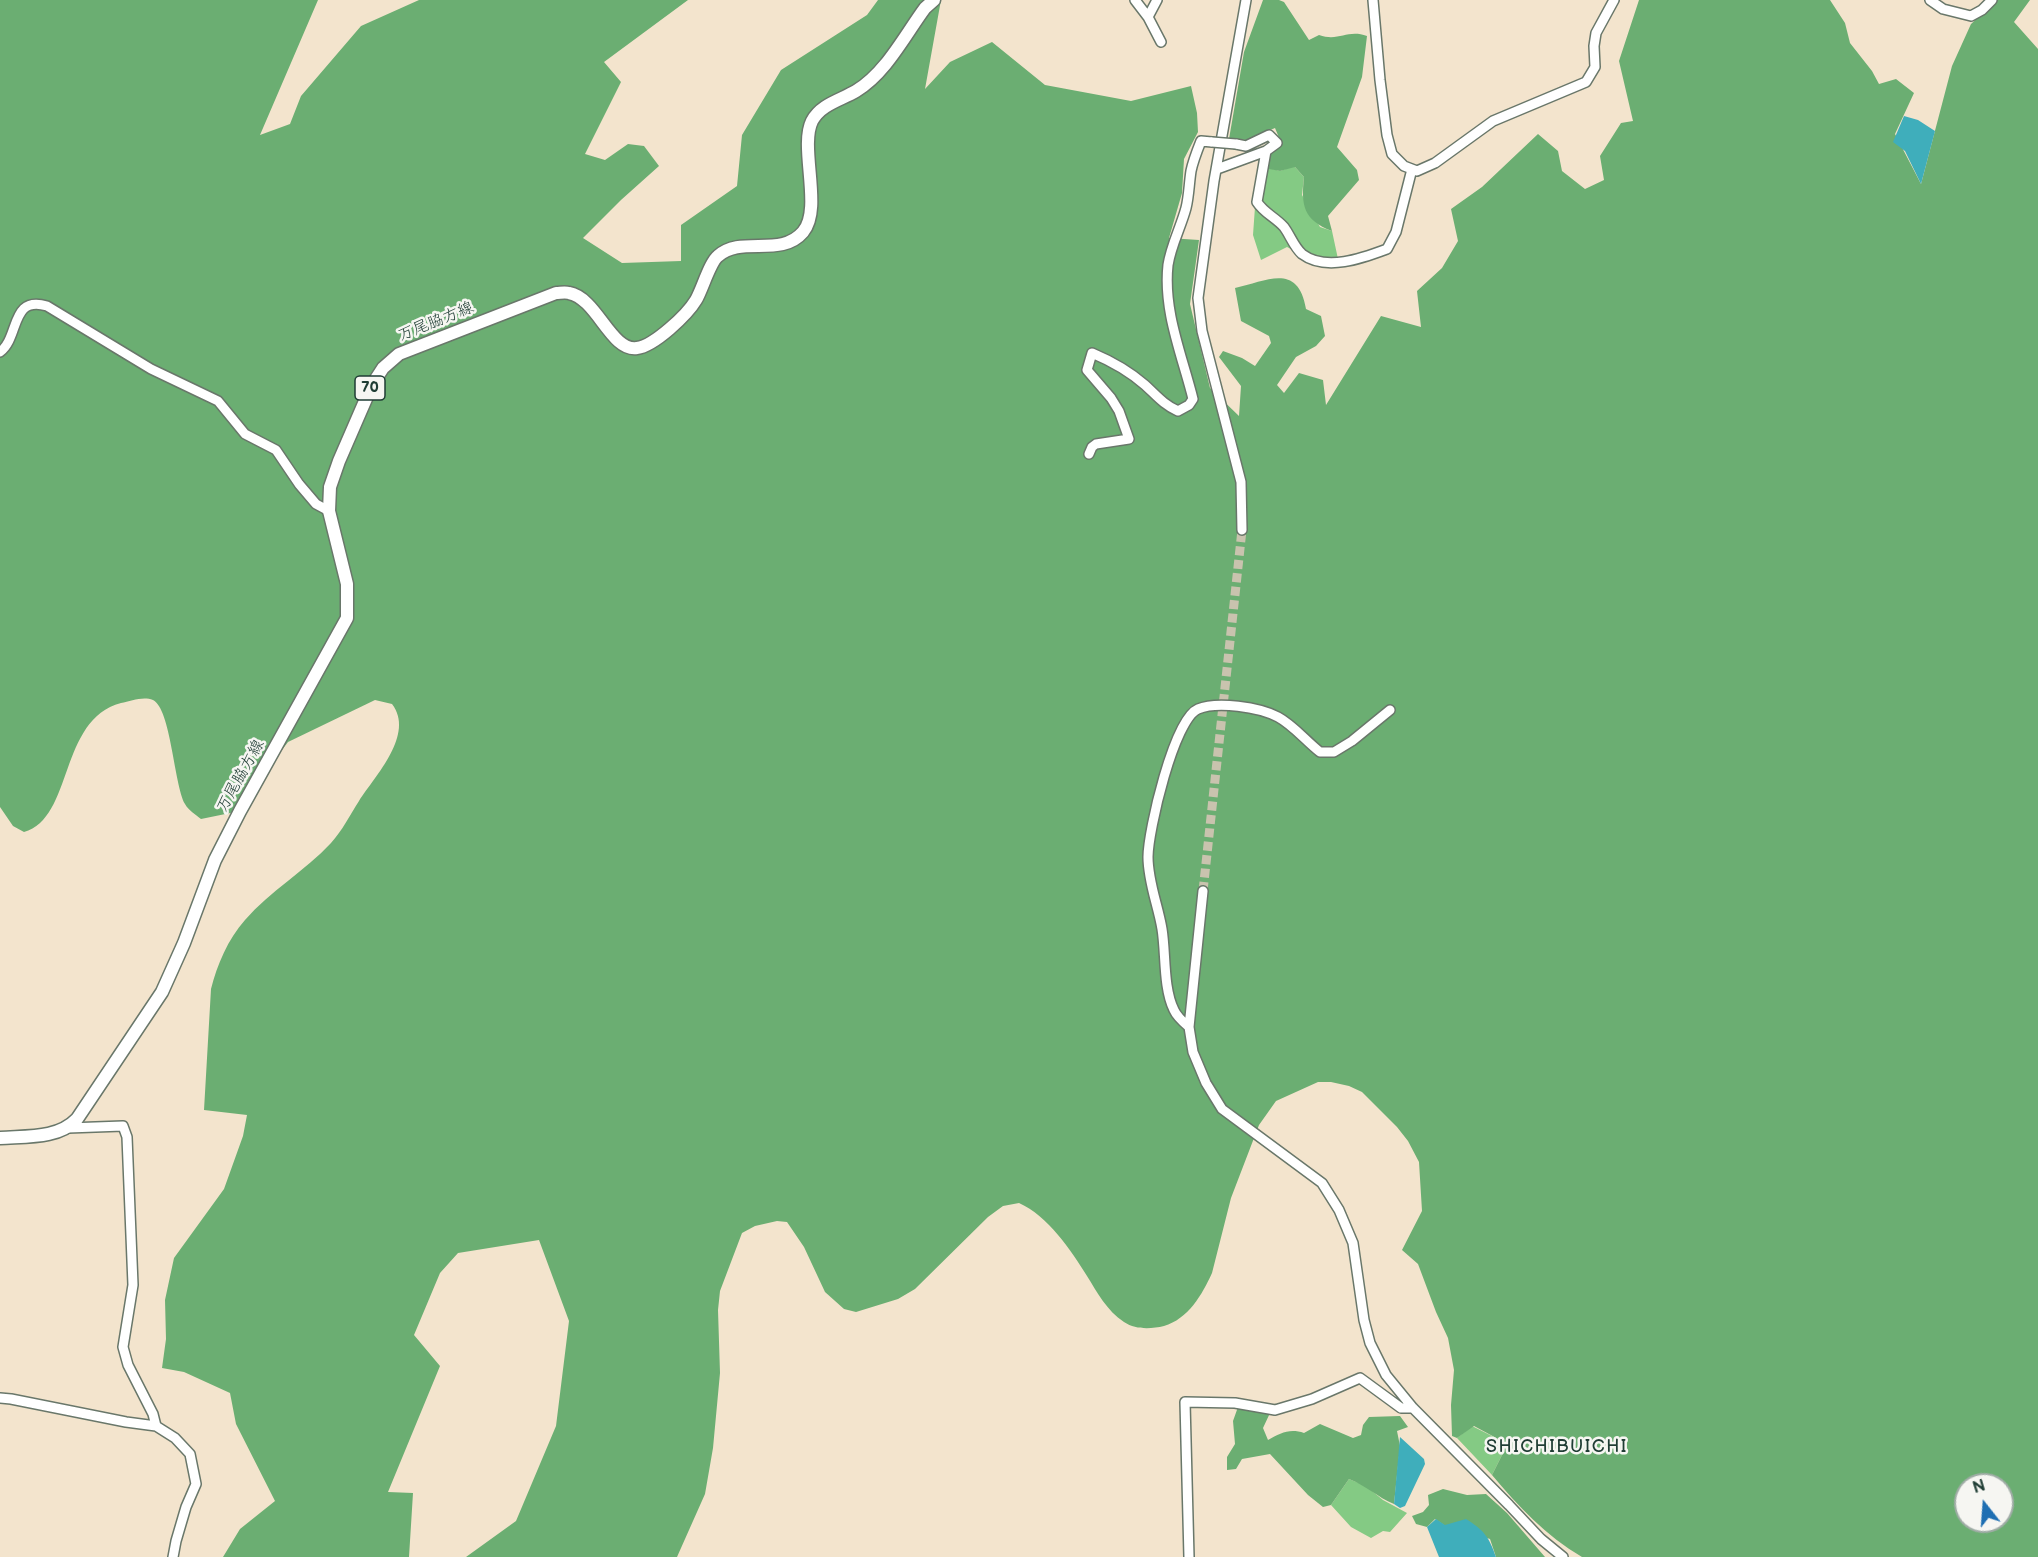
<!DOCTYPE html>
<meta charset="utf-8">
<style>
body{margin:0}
#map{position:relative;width:2038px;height:1557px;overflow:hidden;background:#f3e4cd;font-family:"Balsamiq Sans",sans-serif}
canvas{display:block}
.north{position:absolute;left:1954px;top:1473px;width:60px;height:60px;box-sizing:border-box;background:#f6f6f2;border:2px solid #a0aca6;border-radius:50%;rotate:343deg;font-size:16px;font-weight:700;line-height:24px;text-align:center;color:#1f3d34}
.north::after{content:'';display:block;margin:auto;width:21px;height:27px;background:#1f6fb2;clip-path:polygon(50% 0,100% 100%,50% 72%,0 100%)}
</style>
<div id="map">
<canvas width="2038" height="1557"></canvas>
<div class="north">N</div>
</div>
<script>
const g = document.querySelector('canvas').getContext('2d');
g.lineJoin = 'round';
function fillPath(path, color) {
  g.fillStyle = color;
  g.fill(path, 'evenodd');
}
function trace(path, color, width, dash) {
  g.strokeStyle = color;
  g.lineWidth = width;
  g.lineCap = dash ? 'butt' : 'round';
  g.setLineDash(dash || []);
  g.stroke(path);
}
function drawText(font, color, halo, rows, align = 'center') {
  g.font = font + ' "Balsamiq Sans","Klee One",sans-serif';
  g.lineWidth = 5;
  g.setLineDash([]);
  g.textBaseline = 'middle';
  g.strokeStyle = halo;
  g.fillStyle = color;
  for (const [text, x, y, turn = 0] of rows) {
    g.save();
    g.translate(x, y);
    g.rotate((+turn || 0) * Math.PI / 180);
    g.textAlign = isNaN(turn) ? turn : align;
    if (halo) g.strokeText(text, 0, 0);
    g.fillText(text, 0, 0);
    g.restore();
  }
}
fillPath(new Path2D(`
 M1258,165L1280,171L1294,166L1304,177L1302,195L1320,227L1332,231L1338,259C1320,258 1303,257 1287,247L1261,260L1253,235Z
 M1472,1426L1500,1440L1505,1449L1492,1475L1457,1438Z
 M1349,1479L1366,1486L1383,1500L1407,1513L1390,1532L1383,1531L1371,1538L1351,1527L1331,1505Z`), '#84ca84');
fillPath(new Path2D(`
 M0,0H318L260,135L290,124L301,96L361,26L419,0H688L604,62L621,82L585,154L605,160L628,144L644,146L659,166L621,200L583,238L622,263L681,261V225L737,186L742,135L781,70L867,15L878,0H941L925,89L950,62L992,42L1045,85L1131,101L1191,86L1197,113L1198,132L1184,159L1182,193L1169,238L1199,240L1190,304L1210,388L1239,416L1241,386L1219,357L1223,351L1242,358L1255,366L1271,343L1269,336L1241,321L1235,288C1267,281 1298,262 1306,309L1321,316L1325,336L1316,346L1296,357L1277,385L1284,393L1299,373L1323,380L1326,405L1381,316L1421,327L1417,291L1442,268L1458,241L1451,209L1482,187L1538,134L1558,151L1562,171L1585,189L1604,180L1600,156L1621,123L1633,121L1619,61L1639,0H1830L1845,23L1850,43L1872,71L1879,84L1896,79L1914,93L1895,134L1921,184L1952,66L1971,24L1997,0H2030L2014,22L2038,49V1557H1582C1546,1536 1518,1506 1492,1475L1505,1449L1500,1440L1474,1426L1457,1438L1452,1436L1451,1405L1454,1370L1448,1338L1436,1312L1418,1264L1402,1250L1422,1211L1419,1162L1408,1141L1397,1127L1362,1092L1349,1086L1331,1082H1318L1276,1101L1259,1125L1231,1198L1212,1273C1202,1295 1188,1319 1164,1326C1151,1329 1136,1330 1124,1322C1107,1311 1097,1292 1087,1276C1071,1250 1048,1216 1019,1203L1003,1206L988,1217L915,1289L898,1299L856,1312L844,1309L825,1292L804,1247L787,1222L777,1221L755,1226L742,1233L720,1291L718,1310L720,1373L713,1448L705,1494L677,1557H466L516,1521L556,1426L569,1321L539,1240L458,1253L440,1273L414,1335L440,1366L388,1492L413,1493L409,1557H223L240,1529L275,1501L236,1424L230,1393L184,1372L162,1368L166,1339L165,1300L174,1258L224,1189L243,1136L247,1115L204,1110L211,989C217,965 228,939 245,920C270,891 305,871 331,843C342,831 350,815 359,801C376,775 415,734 392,704L375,700L288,742L268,768L240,811L201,819C196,815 188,810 185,804C174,784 171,709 153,700C143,696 131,701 121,703C58,720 74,818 24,832L13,826L0,807ZM1966,1485H2002V1521H1966Z
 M1263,0H1279L1284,2L1309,40L1319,35C1339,42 1347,29 1367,36L1362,77L1337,147L1357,170L1359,180L1328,216L1332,231C1303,220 1301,205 1304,177L1295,167L1280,171L1269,169L1268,158L1280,140L1275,128L1247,140L1229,139L1244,52Z
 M1238,1407L1270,1413L1263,1428L1268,1440C1280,1433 1290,1428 1304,1433L1320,1424L1353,1438L1361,1435L1363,1425L1369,1417L1400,1416L1408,1427L1397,1431L1400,1446L1394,1504C1377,1497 1367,1486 1349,1479L1331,1505L1323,1507L1308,1495L1270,1454L1242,1459L1236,1469L1227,1470V1457L1235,1444L1233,1421Z
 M1443,1489L1467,1495L1486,1494L1507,1513L1545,1557H1496L1490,1539L1444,1525L1435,1519L1427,1527L1416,1524L1412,1516L1423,1512L1429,1505L1428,1495Z`), '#6bae72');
fillPath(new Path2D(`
 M1904,116L1918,120L1935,131L1921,184L1905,151L1893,142Z
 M1400,1437L1424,1459L1425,1464L1405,1506L1400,1508L1394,1504Z
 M1436,1519L1445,1525L1466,1519C1484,1530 1489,1537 1496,1557H1439L1427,1527Z`), '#3faebb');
trace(new Path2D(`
 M1203,891L1242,530`), '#c9c3ae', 9, [9, 4.5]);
const minor = new Path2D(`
 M1135,0L1148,17L1161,42
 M1373,0L1380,80L1387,135L1392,154L1404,166L1417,171L1435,163L1493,121L1586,82L1595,67L1594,46L1596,33L1614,0
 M1930,0L1943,9L1971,16L1982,10L1992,0
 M1148,17L1157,0
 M1266,151L1257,202C1264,213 1275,217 1284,227C1290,235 1294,247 1302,254C1326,272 1363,258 1387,249L1396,232L1412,169
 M1217,169L1266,151L1277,143L1269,135L1246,146L1236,144
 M0,352C20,337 10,295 47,306L151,369L218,401L245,434L276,450L299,484L316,504L329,511
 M1089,454L1092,447L1096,444L1129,439L1119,411L1111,398L1087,370L1092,353C1111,361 1129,371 1145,385C1156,395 1164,405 1178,411L1189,405L1193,399C1182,355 1163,311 1168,265C1171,245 1181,227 1186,208C1189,196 1189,184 1191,171C1193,161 1197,151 1201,141L1212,142
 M1242,530L1241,482L1202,331L1198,298L1214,181L1246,0
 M1203,891L1189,1027L1193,1052L1206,1083L1222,1109L1322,1183L1339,1210L1353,1243L1364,1320L1370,1343L1386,1375L1413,1408L1509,1505L1541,1539L1563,1557
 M1189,1027C1183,1022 1177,1017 1174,1010C1163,988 1166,953 1162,929C1158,905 1148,882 1148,857C1148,831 1174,719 1198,709C1217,701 1259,707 1278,717C1293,725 1306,741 1320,752H1334L1352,741L1390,710
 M68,1128L123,1126L127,1137L133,1285L123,1347L128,1365L153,1414L156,1426
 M0,1398L11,1399L126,1422L156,1426L175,1438L190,1454L196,1484L186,1507L176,1541L173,1557
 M1189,1557L1185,1402L1235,1403L1275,1410L1312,1399L1360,1378L1401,1408H1413`);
const major = new Path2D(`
 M0,1138C27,1136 58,1139 77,1119L162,992L184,943L215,860L240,811L347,618V584L329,511L330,487L339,461L372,385L383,368L399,354L556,293C560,293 565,292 569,293C597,298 611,352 637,348C654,346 687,315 696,300C702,290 710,262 718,256C741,235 781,258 803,232C823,209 799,147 812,121C821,104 841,100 856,91C886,73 905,35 925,8L934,0`);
trace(minor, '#69776a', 12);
trace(major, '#69776a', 15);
trace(minor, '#fff', 9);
trace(major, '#fff', 12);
const minorBridge = new Path2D(`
 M1212,142L1236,144`);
trace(minorBridge, '#69776a', 12, []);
trace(minorBridge, '#fff', 9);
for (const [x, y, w] of [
 [370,388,30]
]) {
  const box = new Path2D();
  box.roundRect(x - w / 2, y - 12, w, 24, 4.5);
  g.fillStyle = '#f6f6f2';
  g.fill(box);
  trace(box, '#1f3d34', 1.5);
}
drawText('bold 15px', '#1f3d34', null, [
 ["70",370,388]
]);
drawText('16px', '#1f3d34', '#f6f6f2', [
 ["万尾脇方線",436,322,-22],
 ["万尾脇方線",241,776,-61]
]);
g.letterSpacing = '1.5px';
drawText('18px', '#1f3d34', '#f6f6f2', [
 ["SHICHIBUICHI",1557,1447]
]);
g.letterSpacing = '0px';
</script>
